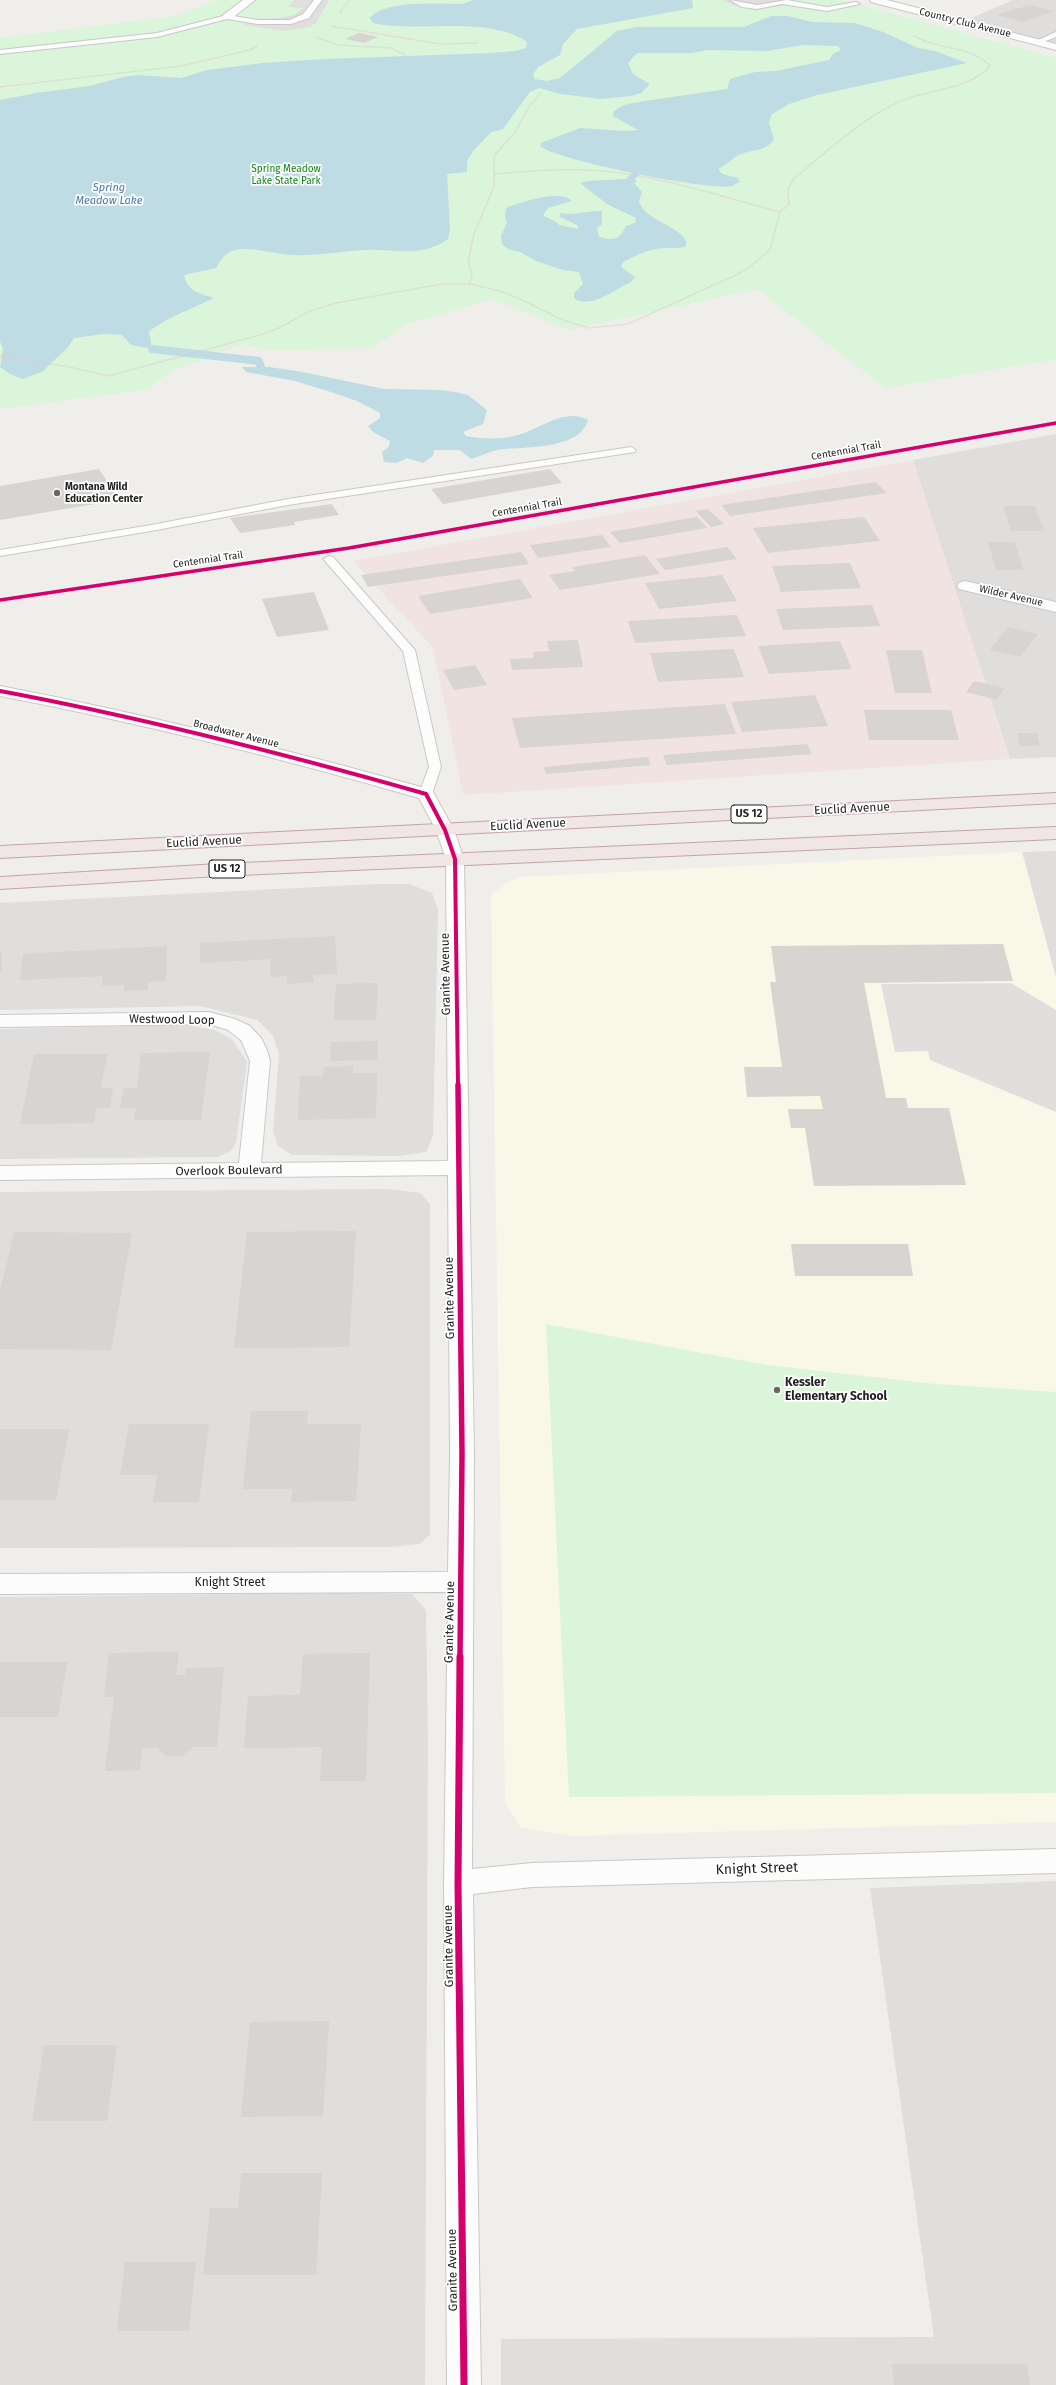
<!DOCTYPE html>
<style>
body{margin:0}
canvas{display:block;background:#f0eeeb}
</style>
<canvas width="1056" height="2385"></canvas>
<script>
const g = document.querySelector('canvas').getContext('2d');
g.lineJoin = 'round';
function fillPath(path, color) {
  g.fillStyle = color;
  g.fill(path, 'evenodd');
}
function trace(path, color, width, dash) {
  g.strokeStyle = color;
  g.lineWidth = width;
  g.lineCap = dash ? 'butt' : 'round';
  g.setLineDash(dash || []);
  g.stroke(path);
}
function drawText(font, color, halo, rows, align = 'center') {
  g.font = font + ' "Fira Sans",sans-serif';
  g.lineWidth = 3.5;
  g.setLineDash([]);
  g.textBaseline = 'middle';
  g.strokeStyle = halo;
  g.fillStyle = color;
  for (const [text, x, y, turn = 0] of rows) {
    g.save();
    g.translate(x, y);
    g.rotate((+turn || 0) * Math.PI / 180);
    g.textAlign = isNaN(turn) ? turn : align;
    if (halo) g.strokeText(text, 0, 0);
    g.fillText(text, 0, 0);
    g.restore();
  }
}
fillPath(new Path2D(`
 M1013,0H1056V45L969,19Z
 M1056,434V757L1010,759L913,460Z
 M1056,851V978L1022,852Z
 M378,884H409L432,893L438,910L433,1136L426,1152L400,1156L292,1155L278,1146L273,1132L279,1054L273,1036L257,1020L200,1006L0,1010V903Z
 M188,1025L215,1030L232,1039L247,1062L236,1143L231,1151L217,1157L0,1159V1029Z
 M387,1189L421,1193L430,1205V1535L419,1544L391,1547L0,1548V1192Z
 M345,1593L412,1594L426,1610L428,1742L425,2385H0V1597Z
 M1056,1881V2385H501V2339L934,2337L870,1888Z`), '#dfdedc');
fillPath(new Path2D(`
 M913,460L1010,759L463,795L433,648L353,561Z`), '#f1e3e1');
fillPath(new Path2D(`
 M1022,852L1056,978V1822L572,1836L521,1828L505,1803L491,895L505,883L520,877Z`), '#f8f7e8');
fillPath(new Path2D(`
 M214,0H843L1056,58V359L885,388L757,289L570,330L493,299L407,324L372,348L269,350L242,344L177,369L164,376L149,389L0,409V38L178,16Z
 M546,1324L767,1365L935,1384L1056,1392V1793L569,1797Z`), '#daf5da');
fillPath(new Path2D(`
 M294,0H329L316,23L310,27L283,31L245,25L248,19L278,18L294,15L303,8L288,7Z
 M723,0H792L782,6L759,9L734,6Z
 M1011,983L1056,1010V1112L930,1060L928,1051L895,1052L881,984Z`), '#e0dfde');
fillPath(new Path2D(`
 M473,0H692L693,8L682,10L577,29L563,44L560,55L538,67L533,74L534,79L547,81L560,78L617,31L636,27H744L771,16H788L812,22L855,23L883,32L918,48L935,51L967,63L817,95L789,104L771,115L769,123L774,140C764,152 754,149 741,154C734,156 728,165 718,169L722,174L738,178L740,182C737,183 734,185 732,186C709,191 556,160 540,146L541,143L580,128L625,131L638,130L613,116L614,111L624,105L638,102L727,89L730,79L755,72L776,71L829,60L833,54L841,50L838,46L802,45L768,51L707,50L692,53H637L628,63L633,74L650,84L641,93L631,96L600,99L561,94L539,88L530,92L503,129L491,132L473,151L467,161V172L447,174L450,229L448,239C419,259 395,248 363,250C338,252 314,256 290,255C276,254 248,246 235,250C225,253 221,259 216,268L184,275C187,291 199,293 214,298L168,319L149,331L152,349L131,345L122,335L103,334L74,338L68,347L42,372L23,379L10,374L0,367L3,349L0,341V100L36,93L90,86L123,77L137,75L181,78L207,70L263,63L325,59L491,53L515,51L526,48L527,42C489,15 418,33 373,23L370,18C384,0 441,4 463,4Z
 M625,179L637,180L634,183L642,192L639,201C644,221 679,224 687,243L685,247C675,249 665,247 656,249C644,251 633,257 623,262L621,267L635,277L631,282C615,289 591,310 574,298V293L583,284L579,272L563,270L536,261L520,252L508,249L502,244L501,236L507,222C504,216 504,212 508,207C523,202 559,189 572,201L548,208L543,215C548,219 556,220 559,225L579,229L577,225L560,217V213C576,216 587,210 602,211V224L597,228L599,237C615,241 619,240 626,226L635,223L636,218L607,204L580,183L588,181Z
 M242,367H269L303,372L384,389L441,390L455,392L468,395L487,410L483,424L463,432L466,436C482,439 502,440 518,435C540,429 566,407 588,420C579,451 523,446 497,450C489,452 480,456 471,459L460,450H434L433,456L423,463L407,458L396,463L384,462L382,452L389,447L390,441L373,432L368,426L380,418V413L357,401L334,393L295,381L246,372Z`), '#bfdbe3');
trace(new Path2D(`
 M630,179L636,174`), '#bfdbe3', 6);
trace(new Path2D(`
 M152,349L259,361L261,367`), '#bfdbe3', 8);
fillPath(new Path2D(`
 M1030,5L1053,11L1024,22L996,15Z
 M359,33L378,37L364,43L345,39Z
 M99,469L119,500L0,520V486Z
 M550,469L562,483L443,504L431,489Z
 M876,482L887,493L730,516L721,505Z
 M332,504L339,515L294,522L295,525L240,533L230,518Z
 M1003,506H1035L1044,531H1011Z
 M708,509L724,524L711,527L696,511Z
 M697,517L707,528L620,543L610,532Z
 M864,517L880,541L768,553L753,528Z
 M602,535L611,547L538,558L530,545Z
 M988,542H1015L1023,570H996Z
 M727,547L737,559L665,570L656,559Z
 M521,552L529,564L368,587L361,575Z
 M645,555L660,574L560,590L549,575L575,571L572,567Z
 M850,563L861,588L781,592L772,566Z
 M722,575L737,601L659,609L645,583Z
 M520,579L533,598L430,614L418,596Z
 M314,592L329,630L277,637L262,599Z
 M872,605L880,626L783,630L776,609Z
 M737,615L746,636L635,643L628,621Z
 M1008,627L1038,634L1020,657L990,650Z
 M578,640L583,667L512,670L510,659L534,658L533,652L549,651L547,641Z
 M840,641L852,669L769,674L758,646Z
 M734,649L744,677L658,682L650,653Z
 M886,650H922L932,693H895Z
 M475,665L487,685L454,690L443,670Z
 M974,681L1005,688L997,700L966,692Z
 M815,695L828,726L742,732L731,702Z
 M725,704L736,734L520,748L512,718Z
 M864,710H951L959,740H869Z
 M1017,733H1037L1040,746H1020Z
 M807,744L812,754L667,765L663,755Z
 M648,757L651,765L546,774L544,767Z
 M335,936L337,974L313,975L314,982L287,984V976L271,977L270,959L200,963V943Z
 M1003,944L1013,981L864,983L886,1098H906L908,1108H949L966,1185L814,1186L805,1128H791L788,1109H823L820,1096L747,1097L744,1067H782L770,982H776L771,946Z
 M167,946L166,981L148,982V990L124,991V985L102,986V976L20,980L23,954Z
 M0,951H2L1,973H0Z
 M378,983L376,1020H334L336,984Z
 M378,1041L377,1060L330,1061L331,1042Z
 M210,1052L201,1120H134L136,1108H120L124,1088H137L141,1053Z
 M34,1054H107L101,1088H113L110,1108H96L94,1123L20,1124Z
 M353,1066V1073H377L376,1118L298,1120L300,1076H323L324,1067Z
 M356,1231L349,1347L234,1348L247,1232Z
 M14,1232L132,1233L111,1350L0,1349V1291Z
 M791,1244H908L913,1276H795Z
 M251,1411H308L307,1424H361L356,1501L291,1502L292,1489H243Z
 M129,1424H209L199,1502H153L157,1475H120Z
 M0,1429H69L56,1500H0Z
 M179,1652L176,1675H185L186,1668L224,1667L217,1747H193L182,1756H166L157,1748H142L140,1770L105,1771L114,1697H104L109,1653Z
 M370,1653L366,1781H320L322,1747L244,1748L248,1696L300,1695L303,1654Z
 M0,1662H67L58,1717H0Z
 M329,2021L323,2116L241,2117L250,2022Z
 M44,2045H117L107,2121H32Z
 M241,2173H322L316,2275H203L210,2208H238Z
 M125,2262H196L189,2331H117Z
 M892,2364H1027L1030,2385H894Z`), '#d7d4d2');
const service = new Path2D(`
 M314,0H322L309,18L291,24H258L227,19L157,37L0,54V50L157,33L227,15L258,20H290L303,14Z
 M730,0L757,5L787,0L827,7L856,2L860,4L827,11L782,4L757,9L742,7Z
 M1056,32V37L1038,44L1034,42Z
 M631,447L636,450L635,452L288,505L151,531L0,556V550L151,525L288,499Z
 M329,556L333,557L415,650L441,767L431,797H421L419,794L429,767L403,651L325,561L323,559Z`);
const minor = new Path2D(`
 M243,0H255L231,19H223V15Z
 M965,581L1056,602V612L959,589L957,586L959,583Z
 M0,686C146,714 289,750 432,790L454,830L464,859L474,1455L472,1869L532,1863L1056,1849V1873L532,1887L473,1894L481,2385H447L444,1883L448,1592L0,1594V1574L448,1572L450,1455L448,1175L0,1180V1166L239,1163L250,1061L241,1040L228,1030L209,1024L0,1027V1015L209,1012L235,1019L250,1026L261,1038L267,1050L270,1061L261,1163L448,1161L446,859L436,830L419,798C280,758 141,723 0,696Z`);
const tertiary = new Path2D(`
 M870,0H887L1056,44V50L871,2Z`);
const trunk = new Path2D(`
 M1056,793V803L0,858V846Z
 M1056,827V839L218,876L0,889V877L218,864Z`);
trace(service, '#c9c8c7', 2);
trace(minor, '#c9c8c7', 2);
trace(tertiary, '#c9c8c7', 2);
trace(trunk, '#c5a2ac', 2);
trace(new Path2D(`
 M340,13L349,0
 M331,26L440,44L478,43
 M316,37L338,45L391,48L405,55
 M0,87L181,66L250,50L257,46
 M495,174C530,171 566,168 602,171C662,176 722,197 780,212
 M470,284L472,274L468,262L474,234L494,187V156L516,131L529,107L542,92
 M0,356L70,367L108,376L260,335L279,328L310,311L336,303L442,284H470L496,290L516,297L565,321L589,328L628,324L738,274L752,265L770,250L780,212L789,204L788,189L794,178C830,150 865,114 909,98C935,89 971,88 990,66C969,44 937,51 913,35`), '#dccecd', 1.5, [1, 1]);
fillPath(service, '#fdfcfc');
fillPath(minor, '#fdfcfc');
fillPath(tertiary, '#fdfcfc');
fillPath(trunk, '#f0e6e4');
trace(new Path2D(`
 M0,600L349,548L1056,423`), '#d6006c', 3.5);
trace(new Path2D(`
 M0,691C144,718 285,754 426,794L445,830L455,859L458,1086`), '#d6006c', 4);
trace(new Path2D(`
 M458,1085L462,1455L460,1658`), '#d6006c', 5.5);
trace(new Path2D(`
 M460,1657L458,1883L464,2385`), '#d6006c', 7);
for (const [x, y, r, color] of [
 [57,493,4,"#6a6968"],
 [777,1390,4,"#6a6968"]
]) {
  const dot = new Path2D();
  dot.arc(x, y, r, 0, 2 * Math.PI);
  g.fillStyle = color;
  g.fill(dot);
  trace(dot, '#fff', 1.5);
}
drawText('10px', '#222', '#fff', [
 ["Country Club Avenue",965,23,14],
 ["Centennial Trail",846,451,-10],
 ["Centennial Trail",527,508,-10],
 ["Centennial Trail",208,560,-8],
 ["Wilder Avenue",1011,596,13],
 ["Broadwater Avenue",236,734,14]
]);
drawText('10px', '#0c8416', '#fff', [
 ["Spring Meadow",286,169],
 ["Lake State Park",286,181]
]);
drawText('bold 10px', '#222', '#fff', [
 ["Montana Wild",65,487],
 ["Education Center",65,499]
], 'left');
drawText('italic 11px', '#4a7aab', '#fff', [
 ["Spring",109,188],
 ["Meadow Lake",109,201]
]);
for (const [x, y, w] of [
 [749,814,36],
 [227,869,36]
]) {
  const box = new Path2D();
  box.roundRect(x - w / 2, y - 9, w, 18, 3);
  g.fillStyle = '#fff';
  g.fill(box);
  trace(box, '#222', 1);
}
drawText('bold 11px', '#222', null, [
 ["US 12",749,814],
 ["US 12",227,869]
]);
drawText('12px', '#222', '#fff', [
 ["Euclid Avenue",852,809,-3],
 ["Euclid Avenue",528,825,-3],
 ["Euclid Avenue",204,842,-3],
 ["Granite Avenue",446,974,-91],
 ["Westwood Loop",172,1020,1],
 ["Overlook Boulevard",229,1171,-1],
 ["Granite Avenue",450,1298,-91],
 ["Knight Street",230,1583],
 ["Granite Avenue",450,1622,-89],
 ["Granite Avenue",449,1946,-91],
 ["Granite Avenue",453,2270,-91]
]);
drawText('bold 12px', '#222', '#fff', [
 ["Kessler",785,1383],
 ["Elementary School",785,1397]
], 'left');
drawText('14px', '#222', '#fff', [
 ["Knight Street",757,1869,-2]
]);
</script>
